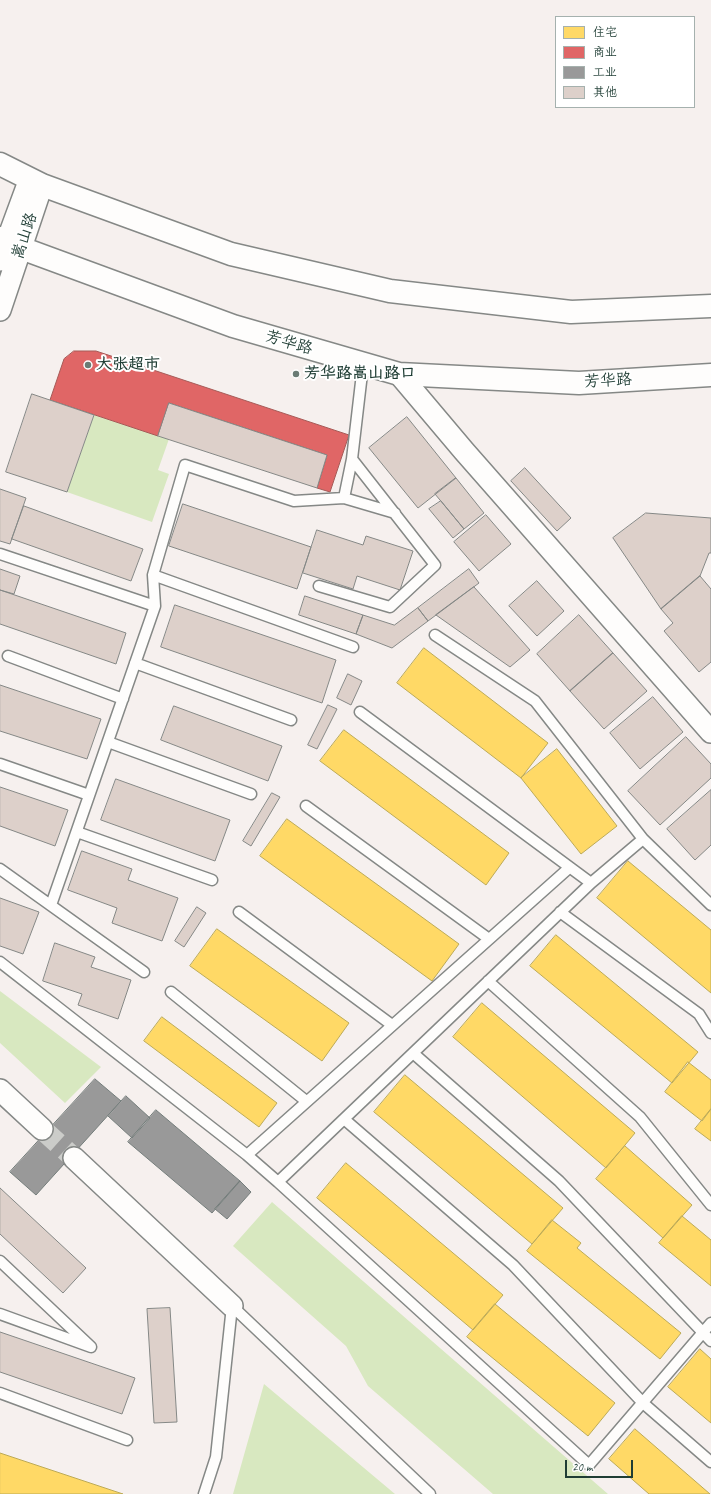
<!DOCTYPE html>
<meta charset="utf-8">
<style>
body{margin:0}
#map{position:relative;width:711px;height:1494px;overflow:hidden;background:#f6f0ee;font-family:Caveat,"LXGW WenKai TC",sans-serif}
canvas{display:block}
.legend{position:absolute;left:555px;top:16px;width:140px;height:92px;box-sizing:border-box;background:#fff;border:1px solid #a5b1ae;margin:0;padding:5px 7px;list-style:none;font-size:12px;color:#1f3d34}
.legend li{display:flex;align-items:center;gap:8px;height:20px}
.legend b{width:20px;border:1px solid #a5b1ae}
.scale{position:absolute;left:565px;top:1460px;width:68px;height:18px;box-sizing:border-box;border:2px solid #1f3d34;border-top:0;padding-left:5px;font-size:12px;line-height:14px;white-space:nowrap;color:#1f3d34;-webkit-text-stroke:3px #fff;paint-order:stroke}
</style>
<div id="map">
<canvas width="711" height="1494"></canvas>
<ul class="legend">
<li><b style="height:11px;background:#ffd966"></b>住宅</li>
<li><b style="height:11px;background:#e06666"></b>商业</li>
<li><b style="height:11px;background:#999"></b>工业</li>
<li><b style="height:11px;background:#ddd0ca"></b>其他</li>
</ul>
<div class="scale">20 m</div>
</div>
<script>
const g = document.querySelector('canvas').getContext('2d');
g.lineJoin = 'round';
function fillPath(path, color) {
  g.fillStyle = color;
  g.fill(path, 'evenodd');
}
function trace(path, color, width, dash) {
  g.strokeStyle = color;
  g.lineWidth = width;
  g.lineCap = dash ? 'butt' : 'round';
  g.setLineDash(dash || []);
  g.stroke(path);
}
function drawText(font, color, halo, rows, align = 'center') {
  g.font = font + ' Caveat,"LXGW WenKai TC",sans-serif';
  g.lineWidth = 4;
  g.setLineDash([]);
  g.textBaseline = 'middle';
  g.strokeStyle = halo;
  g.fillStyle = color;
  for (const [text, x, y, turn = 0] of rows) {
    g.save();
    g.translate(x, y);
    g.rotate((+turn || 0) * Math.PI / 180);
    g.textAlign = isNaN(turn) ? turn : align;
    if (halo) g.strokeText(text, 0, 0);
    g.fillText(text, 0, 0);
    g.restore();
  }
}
fillPath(new Path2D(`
 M94,415L169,439L158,470L169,474L152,522L67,492Z
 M0,991L101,1067L65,1103L0,1043Z
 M272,1202L608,1494H493L368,1386L346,1346L233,1246Z
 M264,1384L395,1494H233Z`), '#d8e8c0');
const homes = new Path2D(`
 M424,648L548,743L521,778L397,683Z
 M344,730L509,853L486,885L320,761Z
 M557,749L617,826L581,854L521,778Z
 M287,819L459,944L432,981L260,856Z
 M628,861L711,930V993L597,898Z
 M217,929L349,1023L322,1061L190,966Z
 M556,935L698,1052L672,1083L530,966Z
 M482,1003L635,1133L606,1168L453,1037Z
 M162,1017L277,1103L259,1127L144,1041Z
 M688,1062L711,1080V1109L702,1121L665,1092Z
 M405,1075L563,1208L532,1244L374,1112Z
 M711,1109V1141L695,1129Z
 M625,1146L692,1205L663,1238L596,1179Z
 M346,1163L503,1295L473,1330L317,1198Z
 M682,1216L711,1240V1286L659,1243Z
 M552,1220L581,1243L577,1248L681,1333L660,1359L527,1251Z
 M495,1304L615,1403L588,1436L467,1337Z
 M700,1349L711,1359V1423L668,1387Z
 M635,1429L710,1494H649L609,1459Z
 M0,1453L123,1494H0Z`);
fillPath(homes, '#ffd966');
trace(homes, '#bcaa57', 1);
const shops = new Path2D(`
 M74,351H96L349,435L330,492L317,488L327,455L169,403L158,436L50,400L64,359Z`);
fillPath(shops, '#e06666');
trace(shops, '#a65a57', 1);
const industry = new Path2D(`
 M95,1079L121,1101L36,1195L10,1172Z
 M126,1096L150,1118L132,1138L108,1116Z
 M156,1110L240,1181L212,1213L128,1142Z
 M240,1181L251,1192L227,1219L215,1209Z`);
fillPath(industry, '#999');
trace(industry, '#747d7b', 1);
const building = new Path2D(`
 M32,394L94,415L67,492L6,472Z
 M169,403L327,455L317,488L158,436Z
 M407,417L456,478L418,508L369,448Z
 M525,468L571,518L557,531L511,481Z
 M456,478L484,513L464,529L435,494Z
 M0,489L26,498L10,544L0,541Z
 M441,501L464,529L453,538L429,509Z
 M183,504L311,547L297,589L169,546Z
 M24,506L143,549L131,581L12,539Z
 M646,513L711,518V553H709L700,576L661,609L613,538Z
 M486,515L511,544L479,571L454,542Z
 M317,530L363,545L366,536L413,551L400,590L357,576L353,589L303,573Z
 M0,569L20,576L14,594L0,590Z
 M469,569L479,583L428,621L418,608Z
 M700,576L711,589V662L699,672L664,631L673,623L661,609Z
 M537,581L564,611L537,636L509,606Z
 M474,587L530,650L510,667L436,615Z
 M0,590L126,633L116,664L0,624Z
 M305,596L363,615L356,634L299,615Z
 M175,605L336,660L322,703L161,647Z
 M418,608L428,621L392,648L356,634L363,615L394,625Z
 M579,615L613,653L570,691L537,654Z
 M613,653L647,691L604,729L570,691Z
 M348,674L362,681L351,705L337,698Z
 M0,685L101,719L87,759L0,731Z
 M653,697L683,732L640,769L610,733Z
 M328,705L337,709L317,749L308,745Z
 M174,706L282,746L268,781L161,740Z
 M686,737L711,764V778L660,825L628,791Z
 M116,779L230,820L215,861L101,820Z
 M0,787L68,810L55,846L0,826Z
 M711,790V845L695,860L667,829Z
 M272,793L280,797L251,846L243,841Z
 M82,851L132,869L128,880L178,898L162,941L112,923L117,908L68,890Z
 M0,898L39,912L23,954L0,946Z
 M197,907L206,913L184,947L175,941Z
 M55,943L95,957L91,967L131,980L118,1019L78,1005L82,994L43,981Z
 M0,1188L86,1268L63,1293L0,1234Z
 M170,1308L177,1422L154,1423L147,1309Z
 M0,1332L135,1378L122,1414L0,1372Z`);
fillPath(building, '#ddd0ca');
trace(building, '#858886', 1);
trace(new Path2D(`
 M42,1129L74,1158`), '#cbccc9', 21, [21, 10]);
const lane = new Path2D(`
 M344,498L352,459L363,365
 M0,554L155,606L153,575L353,647
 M153,575L185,465L294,501L344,498L395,513
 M319,586L390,607L435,565L352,459
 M435,635L535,701L643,839L711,905
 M8,656L123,699
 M135,663L291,720
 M108,742L251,794
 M0,764L89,795
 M306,806L489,939
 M77,832L212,880
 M0,869L144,972
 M591,883L643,839
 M51,905L155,606
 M239,912L392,1025
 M560,912L699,1014L711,1033
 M0,962L247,1155L569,868
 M488,981L640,1117L711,1205
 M171,992L306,1101
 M413,1053L559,1181L711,1341
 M344,1119L513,1265L643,1403L711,1462
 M247,1155L278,1182L591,883L360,712
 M278,1182L589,1465L711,1323
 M0,1261L91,1347L0,1314
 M232,1306L430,1494
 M0,1393L127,1440
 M204,1494L216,1457L232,1306`);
const street = new Path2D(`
 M0,260L27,187
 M0,310L42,185
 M399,374L464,451L711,732
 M0,1090L42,1129
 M74,1158L232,1306`);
const secondary = new Path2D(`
 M0,164L42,185L231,254L390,291L571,312L711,306
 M0,238L21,248L233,326L399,374L579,383L711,375`);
trace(lane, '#858886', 13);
trace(street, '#858886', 24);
trace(secondary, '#858886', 25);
trace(lane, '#fefdfc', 10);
trace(street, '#fefdfc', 21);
trace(secondary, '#fefdfc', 22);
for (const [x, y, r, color] of [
 [88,365,4,"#6a7c75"],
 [296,374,4,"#6a7c75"]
]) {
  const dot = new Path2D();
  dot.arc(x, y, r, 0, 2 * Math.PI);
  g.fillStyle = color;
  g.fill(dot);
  trace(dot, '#fff', 1.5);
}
drawText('16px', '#1f3d34', '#fff', [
 ["嵩山路",25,236,-72],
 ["芳华路",289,343,17],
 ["芳华路",608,381,-3]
]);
drawText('bold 16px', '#1f3d34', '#fff', [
 ["大张超市",96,365],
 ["芳华路嵩山路口",304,374]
], 'left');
</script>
